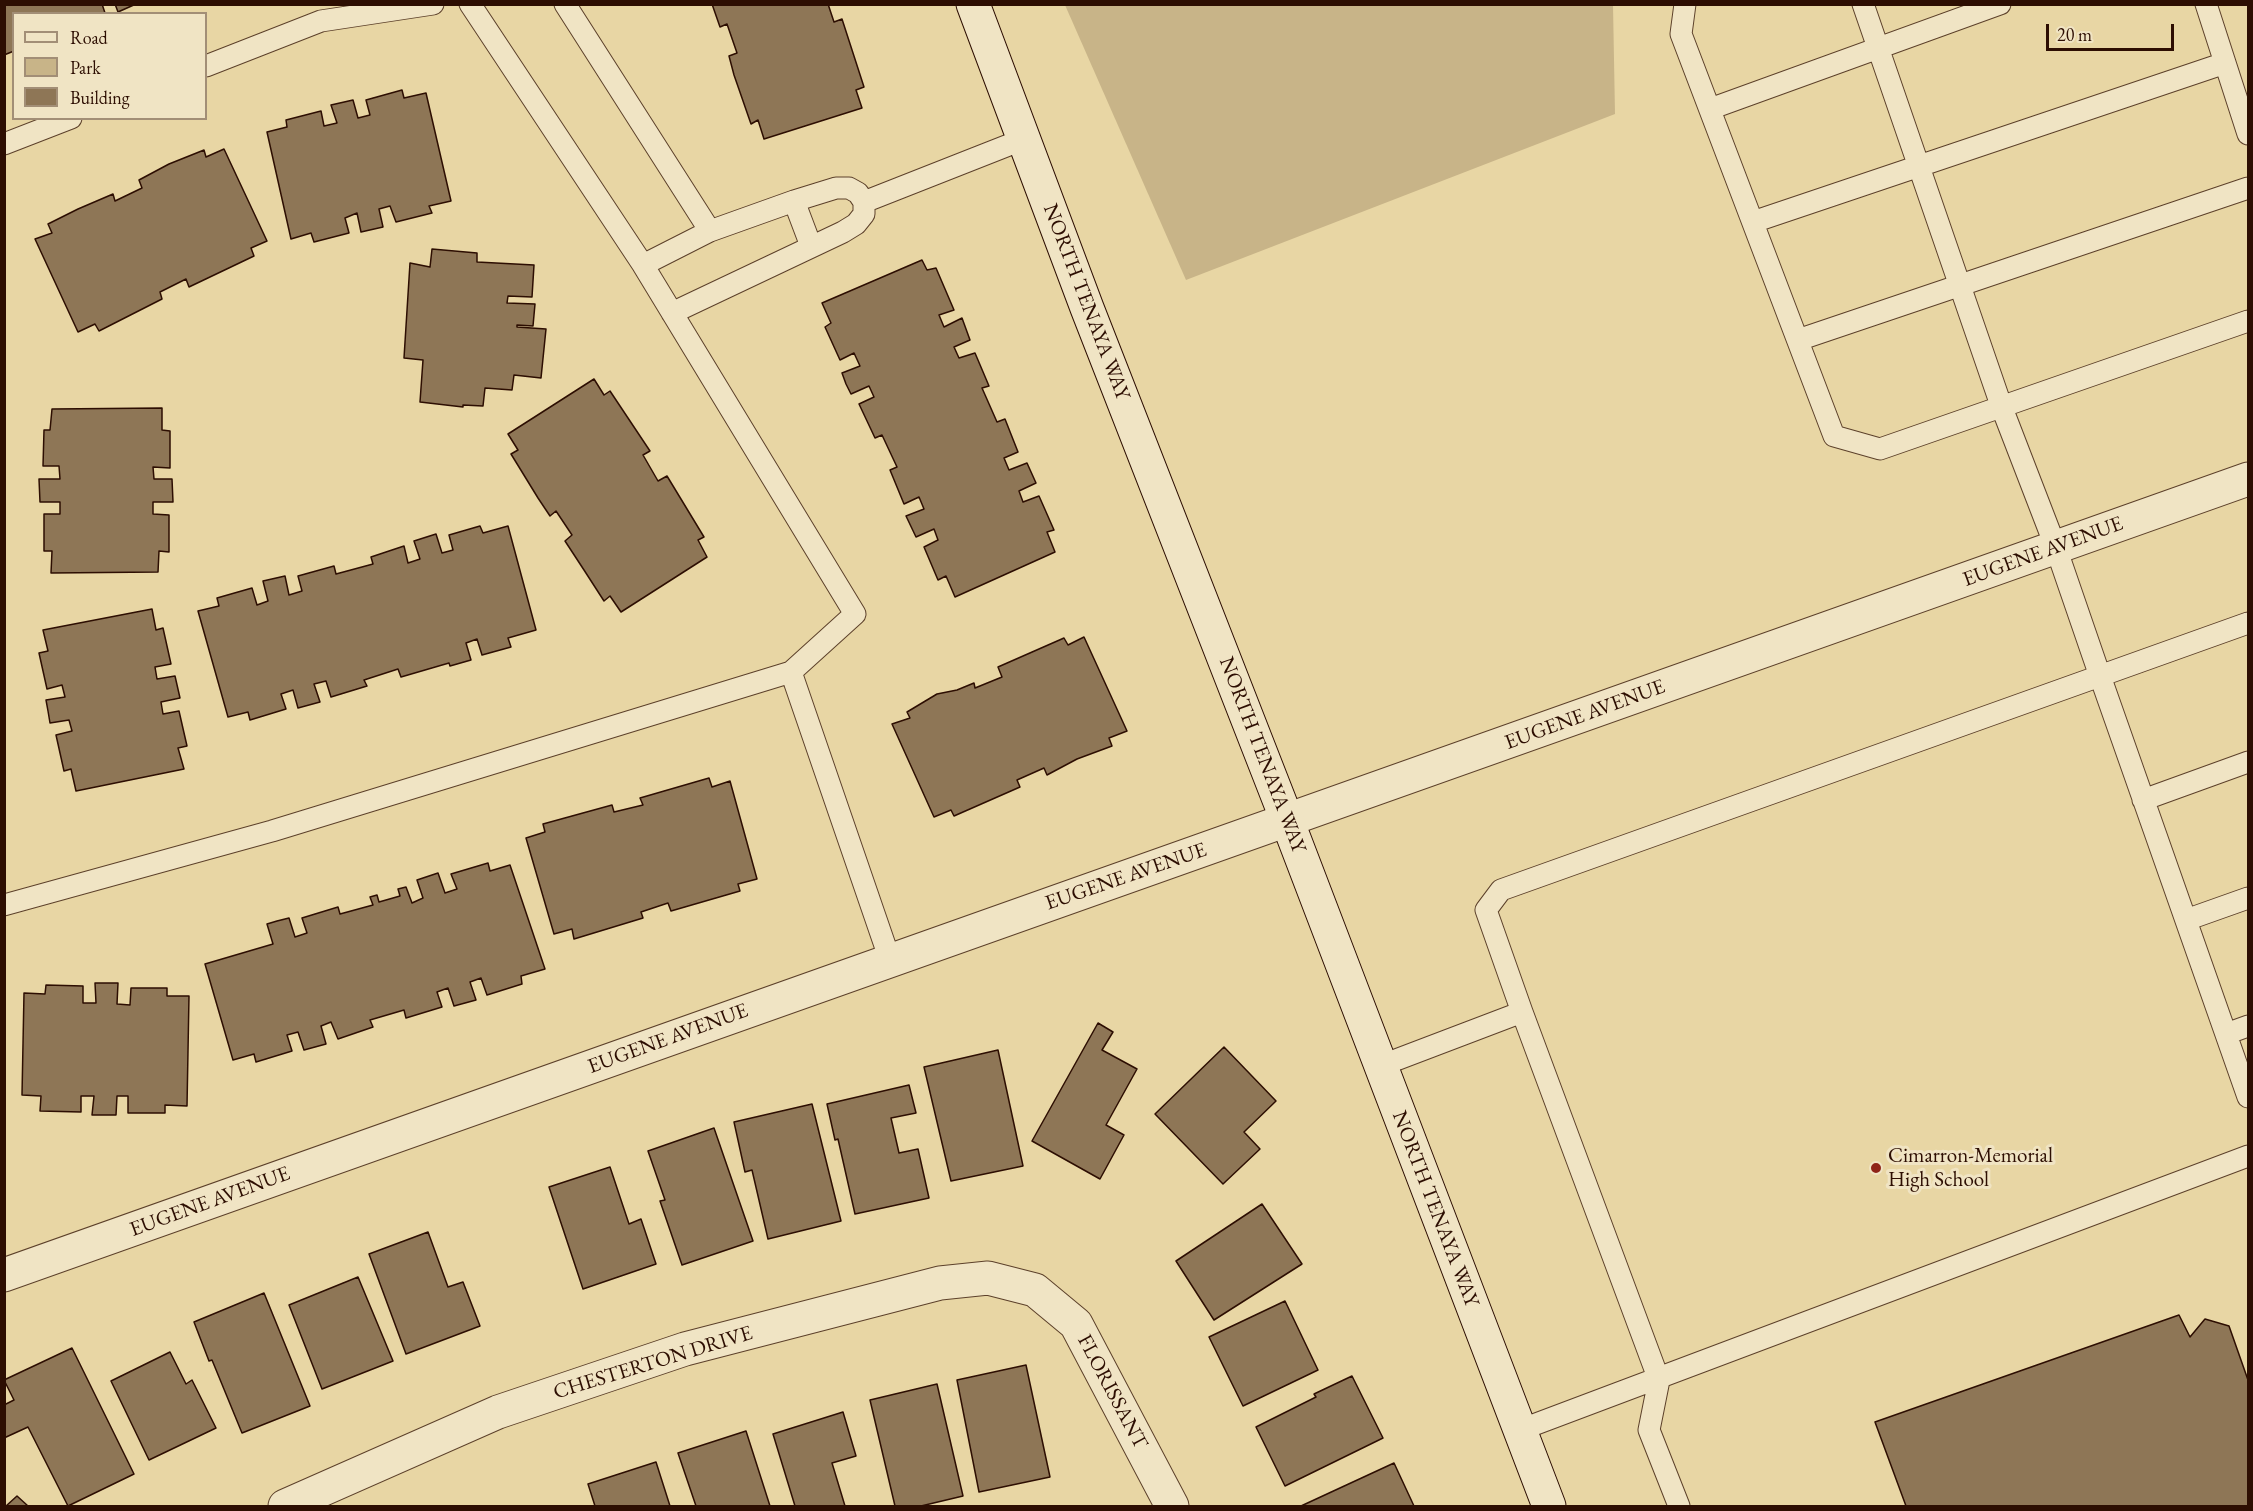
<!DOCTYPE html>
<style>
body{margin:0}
#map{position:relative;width:2253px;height:1511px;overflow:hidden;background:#e8d6a4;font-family:"EB Garamond",serif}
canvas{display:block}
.frame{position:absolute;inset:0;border:6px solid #2d0e02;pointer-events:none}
.legend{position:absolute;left:12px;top:12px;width:195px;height:108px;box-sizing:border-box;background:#f0e4c4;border:2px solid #a28e76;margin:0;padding:8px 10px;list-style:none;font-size:18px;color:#2d0e02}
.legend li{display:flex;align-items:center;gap:12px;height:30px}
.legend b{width:30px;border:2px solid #a28e76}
.scale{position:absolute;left:2046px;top:24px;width:128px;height:27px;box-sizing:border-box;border:3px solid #2d0e02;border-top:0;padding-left:8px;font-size:18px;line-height:21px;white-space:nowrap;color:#2d0e02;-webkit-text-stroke:4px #f0e4c4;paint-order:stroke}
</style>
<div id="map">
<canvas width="2253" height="1511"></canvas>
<div class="frame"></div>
<ul class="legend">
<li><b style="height:8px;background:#f0e4c4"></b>Road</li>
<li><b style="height:16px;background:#c8b488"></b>Park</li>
<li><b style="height:16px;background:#8e7656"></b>Building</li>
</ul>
<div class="scale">20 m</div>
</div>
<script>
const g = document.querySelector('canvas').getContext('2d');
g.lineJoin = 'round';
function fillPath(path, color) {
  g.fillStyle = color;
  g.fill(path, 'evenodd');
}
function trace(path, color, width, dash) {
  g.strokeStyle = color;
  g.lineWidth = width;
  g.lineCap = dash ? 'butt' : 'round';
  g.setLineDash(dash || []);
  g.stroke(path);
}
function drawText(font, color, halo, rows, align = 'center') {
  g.font = font + ' "EB Garamond",serif';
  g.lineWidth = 6;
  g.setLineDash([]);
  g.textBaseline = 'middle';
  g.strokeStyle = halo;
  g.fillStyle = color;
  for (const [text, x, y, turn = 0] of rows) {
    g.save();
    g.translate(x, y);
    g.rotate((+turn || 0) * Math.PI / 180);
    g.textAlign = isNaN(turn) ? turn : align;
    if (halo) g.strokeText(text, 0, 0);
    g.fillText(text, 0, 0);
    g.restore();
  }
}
fillPath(new Path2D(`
 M1065,5H1613L1615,114L1186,280Z`), '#c8b488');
const building = new Path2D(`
 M4,4H102L105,13L14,14V51L4,55Z
 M115,4H136L118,12Z
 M712,4H828L834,22L842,19L864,87L856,90L862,108L764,139L758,120L751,124L734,75L729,56L737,53L727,24L720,27Z
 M402,90L404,98L426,93L451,201L429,206L432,213L396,222L390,206L379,209L383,227L361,232L357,213L345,218L349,233L314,242L311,233L291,239L267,132L287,127L286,120L321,111L324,126L337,123L331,105L353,100L358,118L370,115L366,100Z
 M224,149L267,241L251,248L254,256L189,287L186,279L160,292L162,299L99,331L95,324L78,332L35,239L52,233L48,224L78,209L113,194L115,201L142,188L139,180L169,164L204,150L206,157Z
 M432,249L477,253V262L534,265L532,297L508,296L507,303L535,304L533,326L517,325V327L546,329L541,378L514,375L512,390L485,388L483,406L463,405V407L420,402L423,360L404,358L410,263L430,267Z
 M922,260L927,270L936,268L954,310L939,315L944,327L962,318L970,340L954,347L959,358L975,353L989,386L982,388L997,422L1005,419L1018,452L1004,458L1009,470L1027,463L1036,483L1019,491L1023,502L1039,496L1054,530L1047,532L1055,552L955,597L946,576L938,580L924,547L938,540L934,529L916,537L906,516L924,509L919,497L904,504L890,470L897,467L882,435L875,438L859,404L874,397L869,386L851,394L846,384L842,373L860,366L854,353L840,360L825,327L831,323L822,303Z
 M594,379L604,395L610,391L650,451L643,455L658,481L667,476L704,537L698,540L707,557L621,612L610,596L604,601L584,570L565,541L572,535L556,511L550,516L538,498L511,454L518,450L508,434Z
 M162,408V430L170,431V468L153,467L154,479H172L173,502H153V514L169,515V552L159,551L158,572L51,573L52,551H44V514H60V502H40L39,479H60L59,466H43L44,430H50L52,409Z
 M480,526L483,533L508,526L536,630L508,638L511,647L482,655L477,639L466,643L471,660L450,666L449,663L401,677L398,669L364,680L367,686L331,697L326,681L314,684L320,702L298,708L293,690L281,694L286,709L250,720L248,712L228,717L198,611L219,606L217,598L252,588L257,605L268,601L263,581L285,576L289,595L302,591L298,576L334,566L336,574L373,564L371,557L404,546L408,563L420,559L414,541L436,534L442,553L453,550L449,535Z
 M152,609L156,630L163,628L171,664L155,667L157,679L175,676L180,698L161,702L163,714L179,711L187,746L178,748L184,769L76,791L71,769L64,771L56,735L72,731L69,720L50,723L48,711L46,700L65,697L62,685L47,689L39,653L48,651L43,630Z
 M1084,637L1127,731L1109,738L1112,746L1077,759L1047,775L1044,768L1017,780L1020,787L954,816L951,810L934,817L892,724L910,718L907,712L937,694L957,690L974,683L975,688L1002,677L998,667L1064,638L1068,645Z
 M709,778L712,787L730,781L757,879L738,884L740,891L671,911L668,903L641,912L643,918L574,939L572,929L554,934L526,838L545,832L543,824L612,805L614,812L643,805L640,798Z
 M488,863L490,871L510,865L545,969L521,976L522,984L487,995L481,978L470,982L476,1000L454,1006L448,988L437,992L442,1007L406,1018L404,1010L370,1020L373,1027L338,1039L331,1022L321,1026L326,1044L304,1050L298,1032L287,1035L292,1051L256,1062L254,1054L233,1060L205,964L273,944L267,924L277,921L289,918L295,937L307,933L302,918L338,907L340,914L373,905L370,897L377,895L379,902L400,896L398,889L406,887L412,903L423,898L417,880L438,873L445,893L457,889L451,874Z
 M95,983H118L117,1004L130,1005L131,988H167V996H189L187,1106L165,1105V1113H128V1096H117L116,1115H92L94,1096H81V1112L40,1111L41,1096L22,1095L24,993L45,994L46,985L83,986V1003H96Z
 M1098,1023L1113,1032L1102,1050L1137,1069L1106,1125L1124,1135L1100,1179L1032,1141Z
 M1224,1047L1276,1101L1244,1132L1260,1149L1223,1184L1155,1114Z
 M998,1050L1023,1166L951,1181L924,1067Z
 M909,1085L916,1113L891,1118L899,1153L918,1149L929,1198L855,1214L838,1139L835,1140L827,1104Z
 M812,1104L841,1221L768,1239L752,1170L745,1172L734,1122Z
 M714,1128L753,1241L682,1265L660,1201L665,1200L648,1151Z
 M610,1167L629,1224L641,1219L656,1264L583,1289L549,1187Z
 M1262,1204L1302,1264L1214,1320L1176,1261Z
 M428,1232L448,1287L463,1282L480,1326L406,1354L369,1254Z
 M358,1277L393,1361L322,1389L289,1305Z
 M264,1293L310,1406L242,1433L212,1360L209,1361L194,1322Z
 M1285,1301L1318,1370L1243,1406L1209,1337Z
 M2179,1315L2190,1337L2205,1319L2229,1326L2248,1380V1506H1906L1875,1422Z
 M72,1348L134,1474L68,1506L28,1427L4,1438V1405L14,1400L4,1380Z
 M170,1352L186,1384L192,1380L216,1428L149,1460L111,1381Z
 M1026,1365L1050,1477L979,1492L957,1380Z
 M1352,1376L1383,1438L1285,1486L1256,1427L1316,1397L1314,1394Z
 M937,1384L963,1496L921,1506H895L870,1400Z
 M843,1412L856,1456L832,1463L845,1506H795L773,1434Z
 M746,1431L770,1506H696L678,1453Z
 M656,1462L670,1506H595L588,1484Z
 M1394,1463L1414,1506H1301Z
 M17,1496L28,1506H6Z`);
fillPath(building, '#8e7656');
trace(building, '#2d0e02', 1.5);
const service = new Path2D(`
 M565,4L710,231
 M1685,4L1681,34L1834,436L1880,449L2248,321
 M1863,4L2002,408L2056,548L2100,676L2248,1097
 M2206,4L2248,134
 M206,66L321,21L433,4
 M1710,109L2000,4
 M4,144L71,118
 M794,201L811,246
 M864,202L1024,139
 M1753,222L2225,63
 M643,265L710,231L794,201L836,188H849L858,193L864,202V214L856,224L843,232L672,313
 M1798,340L2248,188
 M791,672L890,960
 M2143,800L2248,762
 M4,905L272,831L791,672L855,614L643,265L470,4
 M2186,920L2248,898
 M2226,1034L2248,1026
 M1380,1066L1522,1012
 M1520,1430L2248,1156
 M1679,1506L1649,1430L1659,1380L1522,1012L1486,910L1501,890L2248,623`);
const minor = new Path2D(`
 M1287,820L2248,479
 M285,1506L498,1412L685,1349L940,1283L988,1278L1035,1290L1076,1324L1172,1506`);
const tertiary = new Path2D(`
 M4,1275L1287,820`);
const secondary = new Path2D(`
 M973,4L1087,308L1287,820L1549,1506`);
trace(service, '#5c402a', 23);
trace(minor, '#5c402a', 35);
trace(tertiary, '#5c402a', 35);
trace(secondary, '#2d0e02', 35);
trace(service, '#f0e4c4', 21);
trace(minor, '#f0e4c4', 33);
trace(tertiary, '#f0e4c4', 33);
trace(secondary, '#f0e4c4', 33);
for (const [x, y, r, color] of [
 [1876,1168,6,"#8f2418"]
]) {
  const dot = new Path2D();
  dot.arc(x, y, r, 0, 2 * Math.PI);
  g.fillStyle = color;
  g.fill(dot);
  trace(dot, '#f0e4c4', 2);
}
drawText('21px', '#2d0e02', '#f0e4c4', [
 ["NORTH TENAYA WAY",1086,302,69],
 ["EUGENE AVENUE",2043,552,-20],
 ["EUGENE AVENUE",1585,715,-20],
 ["NORTH TENAYA WAY",1262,755,69],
 ["EUGENE AVENUE",1126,877,-19],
 ["EUGENE AVENUE",668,1039,-20],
 ["EUGENE AVENUE",210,1202,-20],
 ["NORTH TENAYA WAY",1435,1209,69],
 ["CHESTERTON DRIVE",653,1363,-17],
 ["FLORISSANT",1112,1392,62]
]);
drawText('21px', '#2d0e02', '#f0e4c4', [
 ["Cimarron-Memorial",1888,1156],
 ["High School",1888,1180]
], 'left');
</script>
